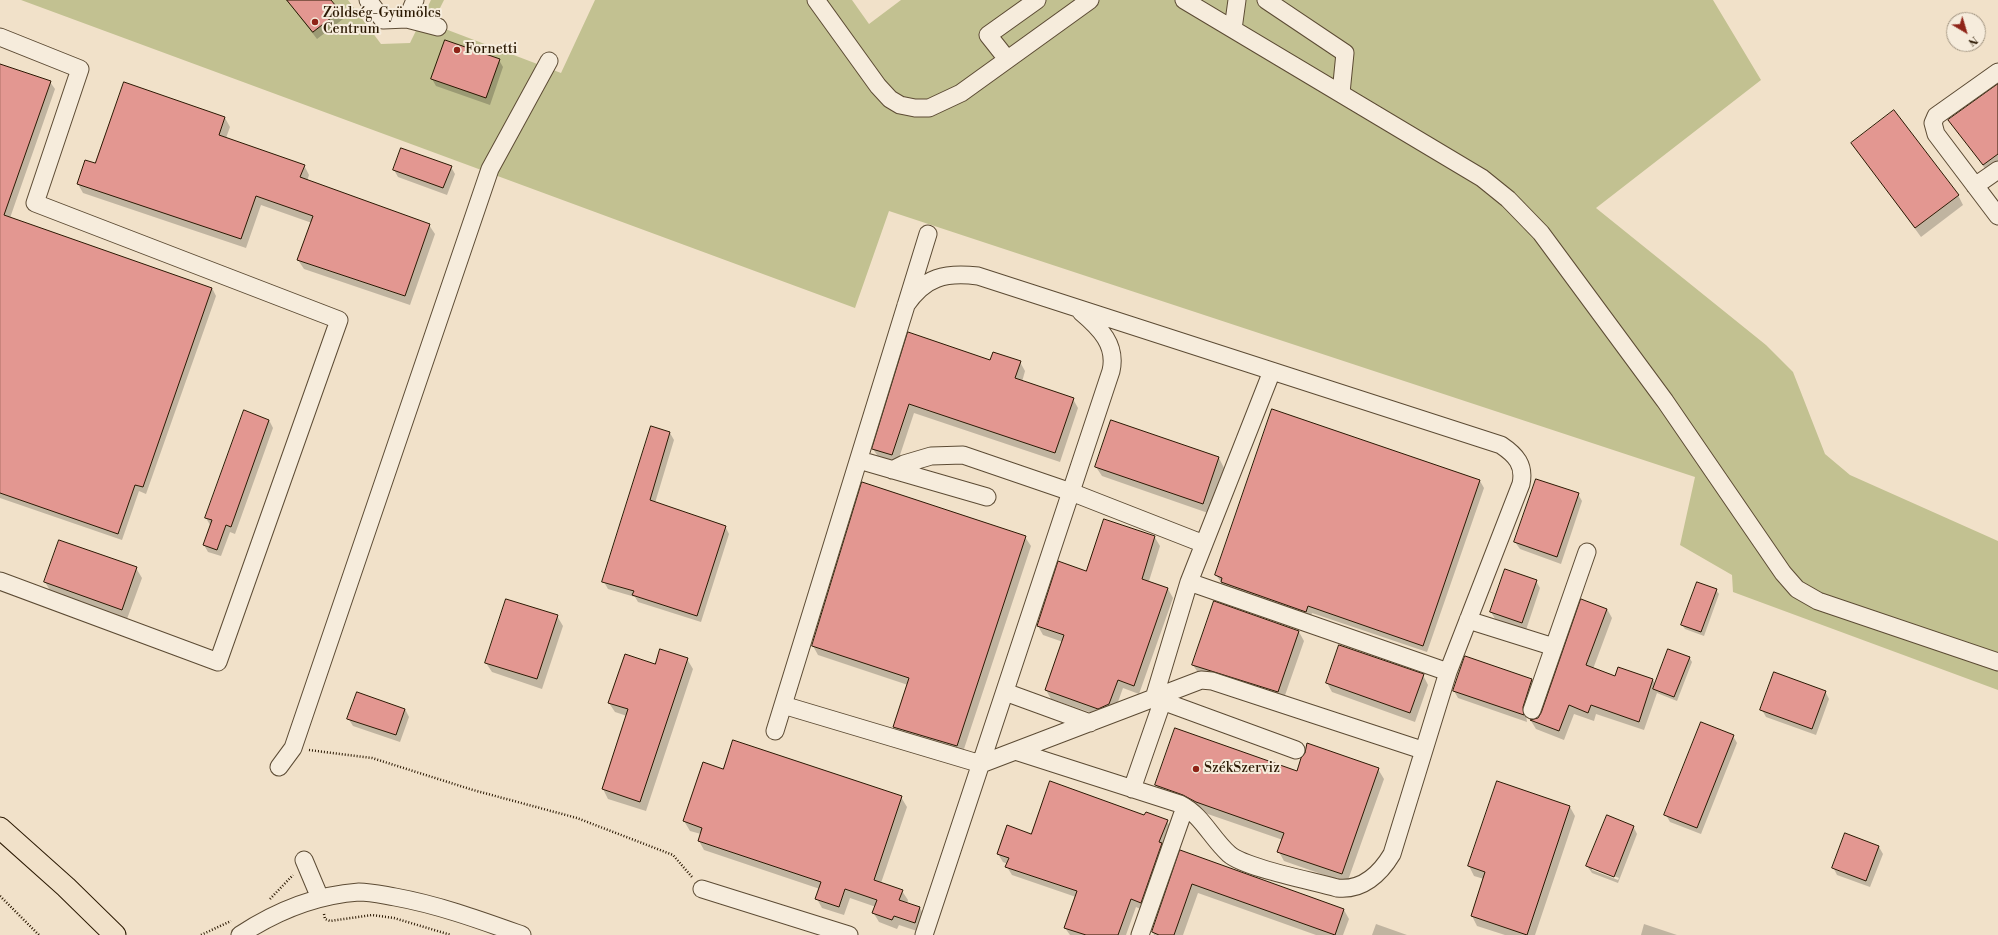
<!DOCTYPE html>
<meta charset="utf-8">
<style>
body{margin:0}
#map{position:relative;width:1998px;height:935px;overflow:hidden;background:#f1e1c9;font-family:"Libre Bodoni",serif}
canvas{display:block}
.north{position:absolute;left:1946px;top:12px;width:40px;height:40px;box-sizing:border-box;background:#f6ecdc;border:1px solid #a59885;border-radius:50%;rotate:142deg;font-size:11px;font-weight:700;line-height:16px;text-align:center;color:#2b1903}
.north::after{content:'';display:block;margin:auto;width:14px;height:18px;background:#8f2418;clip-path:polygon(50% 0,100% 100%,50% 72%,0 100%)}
</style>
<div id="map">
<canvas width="1998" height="935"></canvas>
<div class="north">N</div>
</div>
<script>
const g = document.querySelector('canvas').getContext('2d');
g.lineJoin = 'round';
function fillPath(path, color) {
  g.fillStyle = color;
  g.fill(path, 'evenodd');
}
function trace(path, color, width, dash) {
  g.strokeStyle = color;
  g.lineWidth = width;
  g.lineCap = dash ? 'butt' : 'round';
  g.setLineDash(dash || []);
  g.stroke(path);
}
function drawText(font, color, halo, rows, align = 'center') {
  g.font = font + ' "Libre Bodoni",serif';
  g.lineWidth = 4;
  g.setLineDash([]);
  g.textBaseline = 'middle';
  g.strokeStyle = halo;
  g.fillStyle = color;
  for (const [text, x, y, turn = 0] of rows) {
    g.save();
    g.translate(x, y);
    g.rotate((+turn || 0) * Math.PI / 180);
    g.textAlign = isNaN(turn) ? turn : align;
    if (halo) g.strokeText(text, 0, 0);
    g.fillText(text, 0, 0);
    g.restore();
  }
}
fillPath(new Path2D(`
 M21,0H348L381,44L410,43L431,0H444L432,24L561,73L595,0H852L869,24L901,0H1713L1761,80L1596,208L1766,345L1793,372L1825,454L1850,475L1998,541V690L1733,592L1732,575L1680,545L1695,477L889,211L855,308Z`), '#c2c191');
fillPath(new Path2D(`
 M287,0H330L343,19L317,39Z
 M499,60L503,67L490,105L436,86L432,79Z
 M0,65L50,82L55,89L10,218L212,288L216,296L146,494L139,491L122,540L0,498Z
 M1998,86V168L1989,174L1950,120Z
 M225,118L230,127L226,138L304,165L309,175L307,181L429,225L435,234L410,305L304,269L298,260L312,223L261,205L246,248L83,193L78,184L96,164Z
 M1852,143L1958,195L1963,205L1921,237Z
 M451,167L455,174L447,195L398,177L394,170Z
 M909,334L990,362H1020L1025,371L1022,382L1073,399L1078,408L1060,462L914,413L897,464L879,458L873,449Z
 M269,420L273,428L235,534L230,532L221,556L208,552L204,545L210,525L206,518Z
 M1112,421L1219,458L1224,468L1208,513L1102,476L1096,467Z
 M670,433L674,440L655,503L725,526L729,534L701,622L638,602L635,597L608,589L604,582Z
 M1480,481L1484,488L1427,652L1312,613L1310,619L1226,589L1216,575Z
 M1578,494L1582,501L1561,564L1520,549L1515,542Z
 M1154,536L1160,546L1149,581L1168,589L1173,598L1139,694L1123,688L1114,713L1104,717L1051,699L1046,690L1063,642L1043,635L1038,626L1087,572Z
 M1025,537L1031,546L962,755L900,737L894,727L908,685L818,655L813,646Z
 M136,568L142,578L127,619L51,592L45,582Z
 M1536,581L1540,588L1526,630L1495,619L1491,612Z
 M1716,590L1719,594L1704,636L1685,629L1682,625Z
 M1607,609L1612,618L1593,669L1616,678L1619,668L1653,680L1656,685L1689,657L1692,662L1677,701L1657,693L1644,730L1596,714L1594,721L1574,714L1564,740L1536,729L1531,721L1539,719Z
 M557,616L563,626L542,689L492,672L486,663Z
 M1299,632L1304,641L1283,701L1199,674L1193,665Z
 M687,659L693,669L646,811L608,799L603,789L627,716L615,712L609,703L656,666Z
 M1423,675L1428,685L1415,722L1332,692L1327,683Z
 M1532,680L1536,687L1526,715L1527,722L1458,698L1454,691Z
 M1825,691L1829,699L1816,735L1766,717L1762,710Z
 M405,709L409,717L400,742L353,726L348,718Z
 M1733,736L1737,743L1701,834L1670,822L1666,815Z
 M1378,769L1384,779L1347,883L1284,861L1279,852L1283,840L1202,812L1162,795L1156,785L1298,772Z
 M724,770L901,797L907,807L881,883L902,891L908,900L907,904L920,908L925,917L920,932L899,925L897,929L879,922L873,912L876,907L850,898L844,915L822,908L817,899L820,889L704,850L699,841L701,834L690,831L684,821Z
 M1497,783L1570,807L1575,816L1535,935H1505L1477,926L1472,916L1484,879L1474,876L1469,866Z
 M1145,817L1167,821L1172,830L1145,911L1136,907L1126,935H1070L1065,928L1076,897L1012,875L1007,867L1008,864L1003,862L998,854L1032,835Z
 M1633,826L1637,834L1618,883L1592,873L1587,866ZM1592,867L1619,878L1618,880L1592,870Z
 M1846,834L1879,847L1883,854L1870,887L1837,875L1833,867Z
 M1181,851L1344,910L1349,919L1343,935H1316L1198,893L1183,935H1154L1153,932Z
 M1376,924L1407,935H1372Z
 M1644,924L1677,935H1641Z`), '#0003');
const building = new Path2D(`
 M287,0H331L340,11L313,32Z
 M445,40L500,59L486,98L431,79Z
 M0,64L51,81L4,215L212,288L143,487L135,485L118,534L0,493Z
 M124,82L225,117L219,135L305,165L300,177L430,224L405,296L297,260L313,216L256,196L241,239L77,184L85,160L95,163Z
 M1998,84V154L1983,165L1948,120Z
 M1894,110L1959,195L1915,228L1851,143Z
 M401,148L452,166L443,188L393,170Z
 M908,332L990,360L993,352L1021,361L1015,378L1074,398L1055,453L909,404L892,455L872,449Z
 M1272,409L1480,480L1423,646L1308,606L1306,612L1221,582L1222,578L1215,575Z
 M244,410L269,420L231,527L226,525L217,550L203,545L212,520L205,518Z
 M1111,420L1219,457L1203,504L1095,467Z
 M651,426L670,432L650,500L726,526L697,616L632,595L634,591L602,582Z
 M1536,479L1579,493L1557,557L1514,542Z
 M862,482L1026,536L957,746L893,727L909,678L812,646Z
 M1104,519L1155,536L1142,579L1168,588L1134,686L1118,680L1109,704L1098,709L1045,690L1064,635L1037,626L1058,561L1086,571Z
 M59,540L137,567L122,610L44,582Z
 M1505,569L1537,580L1522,623L1490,612Z
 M1697,582L1717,589L1701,632L1681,625Z
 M506,599L558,615L537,679L485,663Z
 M1581,599L1607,609L1586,665L1615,676L1618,667L1653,679L1639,722L1591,705L1588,713L1569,705L1559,731L1530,720L1538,718L1541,713Z
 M1214,601L1299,631L1278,692L1192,665Z
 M1339,645L1424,674L1410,713L1326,683Z
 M660,649L688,658L640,802L602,789L628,709L608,703L625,654L655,664Z
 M1668,649L1690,657L1674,697L1653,689Z
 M1465,656L1532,679L1523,707L1524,715L1453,691Z
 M1774,672L1826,691L1812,729L1760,710Z
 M357,692L405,709L396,735L347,719Z
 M1701,722L1734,735L1697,828L1664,815Z
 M1175,728L1297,771L1301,758L1305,753L1307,743L1379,768L1342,874L1277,852L1284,833L1196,802L1183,795L1155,785Z
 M733,740L902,796L874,880L903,890L899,900L920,907L915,923L894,916L892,920L872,913L877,900L845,889L839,907L815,899L821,882L698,841L702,828L683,821L703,762L723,769Z
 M1050,781L1144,815L1146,812L1168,820L1159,842L1162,843L1141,903L1131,899L1118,935H1086L1064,928L1077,891L1005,867L1009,858L997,854L1007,825L1031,834Z
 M1497,781L1570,806L1527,935L1471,916L1485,872L1468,866Z
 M1607,815L1634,826L1614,877L1586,866Z
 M1845,833L1879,846L1866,881L1832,868Z
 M1180,850L1344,909L1335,935L1192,884L1174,935H1159L1152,932Z`);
fillPath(building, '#e39791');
trace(building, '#2b1903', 1);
const minor = new Path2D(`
 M368,0L383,20L407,19L415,0
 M816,0L878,86L890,99L900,105L915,108H929L961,93L1090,0
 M1184,0L1482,178L1508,199L1541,233L1665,401L1783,573L1797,589L1818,601L1998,662
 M1266,0L1345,53L1341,93
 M407,19L438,27
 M1233,29L1237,0
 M0,37L80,69L35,203L339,320L218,662L0,581
 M1007,59L988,35L1037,0
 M1998,72L1936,116L1933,123L1936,134L1998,216
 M1975,186L1998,170
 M906,305C925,277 945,272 978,276L1501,445C1516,455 1525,465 1521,484L1448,672L1392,854C1380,874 1362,891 1337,888C1313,881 1245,868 1229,854C1211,838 1202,815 1180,804L1015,751
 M1272,371L1189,582L1154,698L1296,750
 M859,460L987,497
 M892,470L904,464L931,456L963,455L1071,492L1204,544
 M1189,582L1448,672
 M1468,620L1554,647
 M1005,692L1090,723
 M783,705L981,764L1201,680L1212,681L1422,750
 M1532,710L1587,552
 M775,731L928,234
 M279,767L293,748L490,169L549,61
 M1132,789L1165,694
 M304,860L320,898
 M702,889L849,935
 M240,935C275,912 316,895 359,892C370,892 383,895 395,897C439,905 480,920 522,935
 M924,935L1111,371C1117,345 1100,328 1081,312
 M1140,935L1185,807`);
const major = new Path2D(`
 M0,828L66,887L115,935`);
trace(minor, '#5c4b34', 19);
trace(major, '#2b1903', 23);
trace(new Path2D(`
 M309,750L372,758L473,790L577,818L673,855L692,877
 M0,896L39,935
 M270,899L293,875
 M324,914L325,919L330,921L372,915L394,918L451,935
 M201,935L231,921`), '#2b1903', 2.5, [1, 2]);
trace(minor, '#f6ecdc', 17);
trace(major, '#f1e1c9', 21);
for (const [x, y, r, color] of [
 [315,22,4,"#8f2418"],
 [457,50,4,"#8f2418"],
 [1196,769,4,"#8f2418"]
]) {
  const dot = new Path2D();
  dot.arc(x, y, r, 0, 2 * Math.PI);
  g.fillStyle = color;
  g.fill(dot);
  trace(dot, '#f6ecdc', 1.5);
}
drawText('14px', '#2b1903', '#f6ecdc', [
 ["Zöldség-Gyümölcs",323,14],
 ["Centrum",323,30],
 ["Fornetti",465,50],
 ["SzékSzerviz",1204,769]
], 'left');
</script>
